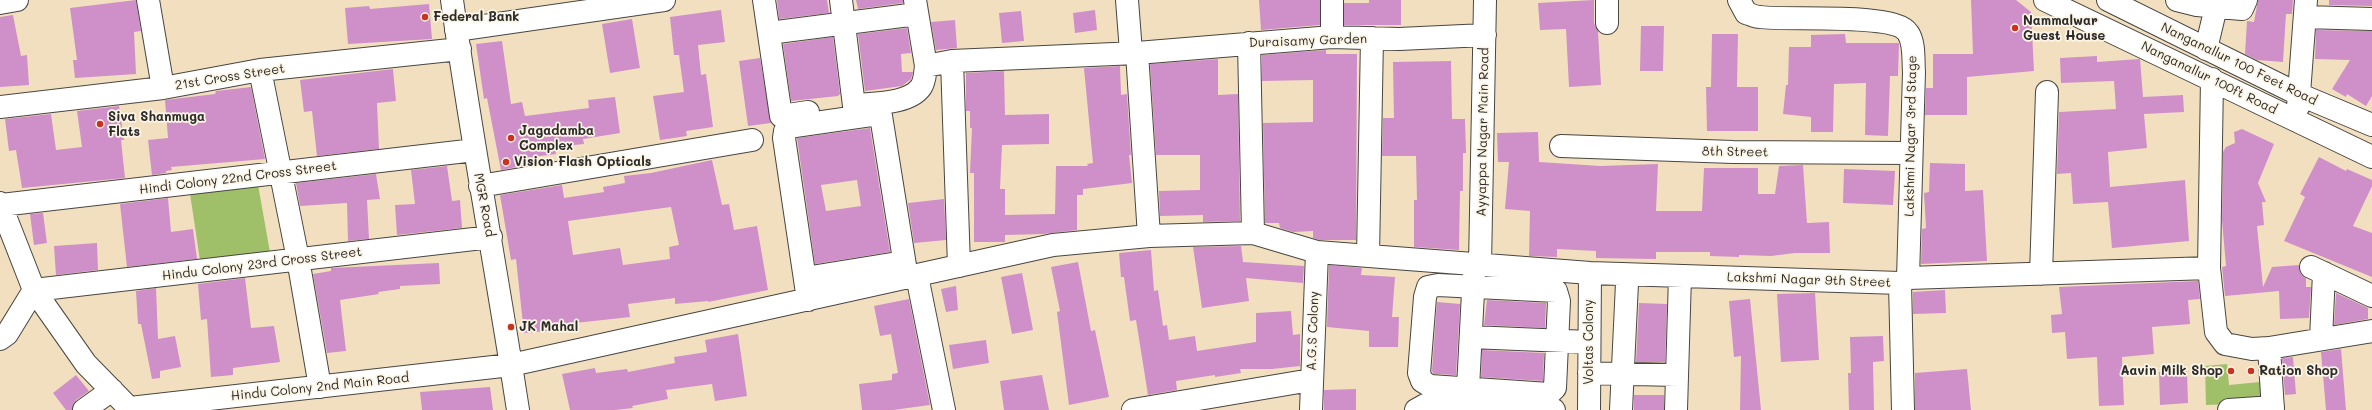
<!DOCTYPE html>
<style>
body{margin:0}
canvas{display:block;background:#f2dfbf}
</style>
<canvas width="2372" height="410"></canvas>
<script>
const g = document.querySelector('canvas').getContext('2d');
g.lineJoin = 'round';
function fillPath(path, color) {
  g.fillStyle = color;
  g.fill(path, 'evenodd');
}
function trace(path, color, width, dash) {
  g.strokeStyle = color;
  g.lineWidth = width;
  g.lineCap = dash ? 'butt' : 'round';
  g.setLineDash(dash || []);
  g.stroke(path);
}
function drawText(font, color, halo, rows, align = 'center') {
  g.font = font + ' Mali,sans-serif';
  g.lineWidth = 3.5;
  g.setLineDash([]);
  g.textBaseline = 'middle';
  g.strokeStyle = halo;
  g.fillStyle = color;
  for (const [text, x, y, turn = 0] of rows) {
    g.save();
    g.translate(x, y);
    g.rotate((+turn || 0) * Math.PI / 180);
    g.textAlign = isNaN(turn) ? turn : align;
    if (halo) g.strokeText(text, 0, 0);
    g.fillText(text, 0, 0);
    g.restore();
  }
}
fillPath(new Path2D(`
 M257,179L271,258L201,267L189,187Z
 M2227,364L2229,385L2260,382L2261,403L2206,405L2205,366Z`), '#9fc069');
fillPath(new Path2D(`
 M136,0L141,31L134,32L136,74L75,78L73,60H77L70,8Z
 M777,0H827L829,13L779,19Z
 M856,0H903V3L858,9Z
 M1259,0H1320V25L1261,30Z
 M1369,0H1401V25H1344V3H1369Z
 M1594,0V23L1598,31L1601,85L1569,87L1566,29L1540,30L1538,3Z
 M1971,0H2016L2031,12L2034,71L1967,77V115H1925L1926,88H1933V54H1973Z
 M2258,0H2293L2292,14H2286L2283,62L2257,60L2245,54L2247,21L2254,22Z
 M2329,0H2372V6L2329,5Z
 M429,4L432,39L348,44L345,8L369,6L370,9Z
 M721,10L725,42L698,45L701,75L706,74L713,127L686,131L687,136L660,140L653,96L684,92L679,55H674L670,17Z
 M1095,10L1097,30L1075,33L1073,13Z
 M1021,11L1024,41L1002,43L999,13Z
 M13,15L21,56L27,55L29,85L0,87V17Z
 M632,19L640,68L610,73L602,24Z
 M955,20L957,48L936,50L931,22Z
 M1641,26H1664L1663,71H1640Z
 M907,28L911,53L901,54L902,72H913L911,79L902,86L865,91L858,34Z
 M2316,30L2372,31V96L2366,106L2347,94L2346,97L2332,89L2350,60L2315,59Z
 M1712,34H1738L1737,87H1758V131H1707L1706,87H1711Z
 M1845,34L1846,43H1899L1898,76H1890L1888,136L1865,135L1866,83L1834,84L1833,132H1811V117L1783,114L1786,85H1788L1789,47H1811V35Z
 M833,37L840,94L838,96L791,101L783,44Z
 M502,41L511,104L522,102L525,116L589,108L588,100L615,97L620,133L583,139L584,144L555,147L556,154L532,157L533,164L501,170L487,98L484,99L476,44Z
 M1326,50V54H1357L1356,240H1319L1313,238V231L1293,232L1280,228L1279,223H1265L1263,123L1313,122V80L1262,81V55Z
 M2097,56V62L2140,59L2143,97L2183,95L2184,112L2144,114L2147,148L2108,152L2110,187L2185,180L2189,241L2112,248L2108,202L2073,204L2071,173L2057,174L2059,112L2116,109L2114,81L2061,83L2060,58Z
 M760,58L771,123L748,126L739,61Z
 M1218,59V95L1238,94L1240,221L1203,222V215L1160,216L1159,191L1200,190V155H1156L1150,64Z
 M1451,61L1452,119H1465L1466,153H1463V191H1460L1459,250L1414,247V200H1417L1416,156H1382L1383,118H1394L1393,62Z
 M1120,66L1121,95L1127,94L1131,155H1129L1132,183L1083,189V195H1077V230L1043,234L1005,235V242H974V173H970L972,128H970V111H966V73L1004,71L1005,115L1049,114V144L1002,145L1000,189H1005V215L1055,214L1056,166H1088L1087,164L1093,163L1084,68Z
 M393,69L396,101L377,103L379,149L317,156L312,111L304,112L300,80Z
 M251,87L265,159L171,167L172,170L166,171V173L152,175L148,140L168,138L165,100L215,94L216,91Z
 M119,106L124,140H121L125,178L22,188L16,150L9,151L5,119L51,114L56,150L82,147L77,111Z
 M870,128L890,252L815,264L797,138ZM857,180L861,206L826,211L821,185Z
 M2242,129L2274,144L2258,183L2266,202H2262L2264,225L2257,226L2263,287L2272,267L2299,265L2301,274L2306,278V287H2311L2309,318L2280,319L2279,291L2225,296L2222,267L2226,266L2222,220L2223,152L2226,147L2235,143L2234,132Z
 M1538,132L1539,162L1600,166L1658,164L1656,211H1702L1704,168H1758V194H1775L1779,166L1803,165L1807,223L1829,222L1830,253H1795L1771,256L1739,255V257L1710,256V252H1656V259L1596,258V251L1557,249V257L1529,256L1530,211L1505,209L1509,162H1498L1497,133Z
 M2319,157L2346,171L2347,169L2372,180V186L2353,226L2372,233V277L2284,241L2305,197L2300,194Z
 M712,160L722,205L729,204L734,230L757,226L768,290L708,302V301L675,304V298L628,304L630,317L557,325L558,330L524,333L516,259L511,260L500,195L562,185L564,198L604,192L603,187L625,183L624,176L651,173ZM671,207L679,245L669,247L670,259L623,265L620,248L573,255L568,221Z
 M1930,163L1965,164V191L1983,190L1987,261L1921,264L1922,229L1926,228L1924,193L1929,192Z
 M447,166L452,201L460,200L462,228L397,235L395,205L415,204L411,170Z
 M1844,169L1895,171L1893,205L1843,203Z
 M376,174L380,199L367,200L369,239L348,241L347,203L300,206L296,183Z
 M168,198L171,232L193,229L197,259L127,267L120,204Z
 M944,199L946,240L914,243L908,203Z
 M43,213L47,243L34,245L30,214Z
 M97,243L98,270L56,275L54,246Z
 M1241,246L1243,262L1304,266L1303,283L1246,278L1249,301L1202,308L1193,247Z
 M1151,250L1154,291L1158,290L1163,326L1167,325L1169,340L1195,336L1197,351L1256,342V313L1291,311L1293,335L1300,334V366L1272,369H1240L1241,373L1215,377V375L1176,381L1177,390L1148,395L1136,320L1130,321L1124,277H1121L1119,253Z
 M1078,262L1091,331L1095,330L1109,397L1069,405L1057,312L1060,311L1051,267Z
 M439,263L440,284L400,286V289L378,292L379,294L340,300L346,351L327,353L313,274L331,271V268Z
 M1329,265L1362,268L1361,275L1395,277L1392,317H1399L1398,347H1369V331L1327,327Z
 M1022,273L1033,330L1012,334L1001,277Z
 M245,278L251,328L274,326L280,362L233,368V375L211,377L207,319L201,320L198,284Z
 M2198,281L2200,299L2188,300L2190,324L2152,327L2154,354L2122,357L2124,405L2099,406L2097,357L2067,359L2065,332L2052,333L2051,315L2062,314L2059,287Z
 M956,286L958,310L946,312L941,289Z
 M156,288L158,339L175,336L181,367L160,371V378L152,379L141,324H138L136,291Z
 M1945,290L1946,313L1913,314V292Z
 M1815,293L1819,360L1781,362L1777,294Z
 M2336,293L2368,308V319L2334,325Z
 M909,299L930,405L893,410H862L859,384L892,380V374L898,373L891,334L880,336L874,306Z
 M1750,299L1761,410H1740L1741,356L1734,357L1729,301Z
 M1487,300L1546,303L1545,328L1484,325Z
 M1437,302L1460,304L1456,375L1434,374L1432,371Z
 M1639,303L1667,304L1665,362H1636Z
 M738,334L747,396L715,401L712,384L666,390L668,399L632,406L633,408L615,410H570L562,374L595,368L596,373L627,369L628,372L675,363L674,357L707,352L705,340Z
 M1883,336L1884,361L1873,362L1874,410H1849L1848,373H1851L1850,337Z
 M986,340L989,363L953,369L949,345Z
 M2341,349L2346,410H2326L2321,352Z
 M1482,350L1544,353L1543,381L1481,377Z
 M2293,357L2296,394L2285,395L2282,358Z
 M1967,369L1971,410H1915V373Z
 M2187,371L2188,403L2160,405L2159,372Z
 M76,375L89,391L76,400L72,410H66L53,393Z
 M1042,375L1049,410H1004L1000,381Z
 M490,387L493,410H422L420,392Z
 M1356,389V410H1324V390Z
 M1634,395H1664V410H1634Z`), '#cf90c9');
const minor = new Path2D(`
 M148,0L163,88
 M452,0C471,137 497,273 518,410
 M764,0L781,116L808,112
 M841,0L854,106
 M915,0L926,66L952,61L1137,53L1332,37L1399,39L1485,35
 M1127,0L1131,52
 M1607,0V23
 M1739,0L1746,13C1750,14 1755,17 1760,17C1787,21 1895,12 1908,33C1915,43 1913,61 1914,72L1908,278
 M2045,0L2372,157
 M2108,0L2298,94L2372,125
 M2177,0L2197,5L2242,9L2246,0
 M0,3L17,0
 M2305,17L2372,19
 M456,30L664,0
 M769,33L917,14
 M1332,37V0
 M1249,43L1253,233
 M2206,49L2216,7
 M1137,53L1149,236
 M952,61L959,266
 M260,70L298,259L320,387
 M2212,79L2209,268L2216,332L2225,344L2252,349L2269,348L2372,331
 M856,105C875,103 909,104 921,87C925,81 925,73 926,66
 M0,107L163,88L260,70L460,49
 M2298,107L2306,0
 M1561,146L1733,152L1910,153
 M480,186L752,140
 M0,203L34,290L86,364L131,410
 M1,205L475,150
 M1368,256L1372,38
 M1480,265L1485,0
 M2311,267L2372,296
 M2041,274L2047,92
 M917,276L944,410
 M805,278L904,262
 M1900,283L1903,410
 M1438,285L1556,291L1559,301L1555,388L1549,394L1430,386L1422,381L1419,373L1425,297L1428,287Z
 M808,300L784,138L785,131L788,127L878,114L881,116L907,278
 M1471,337L1589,342
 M0,339L7,334L34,290L491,237
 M2321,339L2324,273
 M2269,348L2273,410
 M1589,373L1677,375
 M1468,388L1474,273
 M130,408L511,365L1053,245L1149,236L1253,233L1317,252L1590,273L1900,283L1908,278L2209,268
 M84,410L112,390
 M1133,410L1311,380
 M1311,410L1317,252
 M1416,410L1425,405L1441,404L1554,410
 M1589,410L1590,273
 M1621,410L1627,283L1623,274
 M1676,410L1680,276
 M2229,410L2273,407`);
trace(minor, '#494641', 24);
trace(minor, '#fff', 22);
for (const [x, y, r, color] of [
 [425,17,4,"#c8321e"],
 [2015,28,4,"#c8321e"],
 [100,124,4,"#c8321e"],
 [511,138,4,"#c8321e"],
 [506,162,4,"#c8321e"],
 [511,327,4,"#c8321e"],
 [2231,371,4,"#c8321e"],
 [2251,371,4,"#c8321e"]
]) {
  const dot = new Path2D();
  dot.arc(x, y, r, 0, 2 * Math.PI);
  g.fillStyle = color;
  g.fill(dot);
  trace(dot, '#fcf5e5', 1.5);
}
drawText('bold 13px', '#2b2b2b', '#fcf5e5', [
 ["Federal Bank",433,17],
 ["Nammalwar",2023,21],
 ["Guest House",2023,36],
 ["Siva Shanmuga",108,117],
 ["Flats",108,132],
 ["Jagadamba",519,131],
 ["Complex",519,146],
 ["Vision Flash Opticals",514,162],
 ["JK Mahal",519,327],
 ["Aavin Milk Shop",2223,371,"right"],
 ["Ration Shop",2259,371]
], 'left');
drawText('13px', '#2b2b2b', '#fcf5e5', [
 ["Duraisamy Garden",1308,41,-2],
 ["Nanganallur 100 Feet Road",2239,64,26],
 ["21st Cross Street",230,77,-9],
 ["Nanganallur 100ft Road",2209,78,26],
 ["Ayyappa Nagar Main Road",1483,132,-89],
 ["Lakshmi Nagar 3rd Stage",1911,136,-89],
 ["8th Street",1735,152,1],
 ["Hindi Colony 22nd Cross Street",238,178,-7],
 ["MGR Road",484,205,79],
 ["Hindu Colony 23rd Cross Street",262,264,-7],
 ["Lakshmi Nagar 9th Street",1809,280,2],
 ["A.G.S Colony",1313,331,-88],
 ["Voltas Colony",1589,342,-90],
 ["Hindu Colony 2nd Main Road",320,387,-6]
]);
</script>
